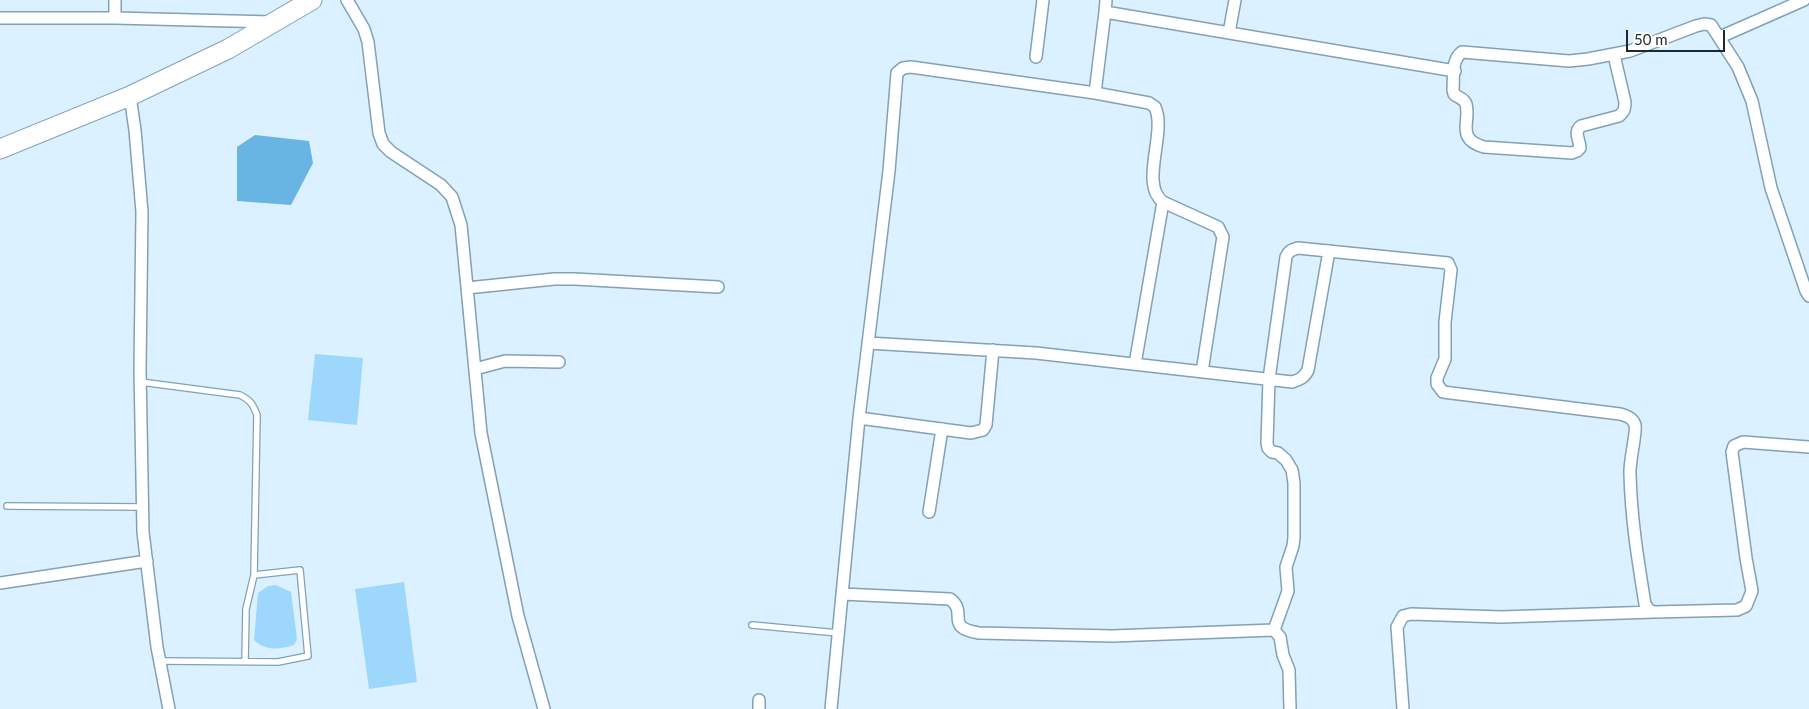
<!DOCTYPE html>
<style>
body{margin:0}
#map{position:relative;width:1809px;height:709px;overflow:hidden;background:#dcf1ff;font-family:Lato,sans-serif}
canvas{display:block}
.scale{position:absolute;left:1626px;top:30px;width:99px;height:22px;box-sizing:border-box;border:2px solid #1a2830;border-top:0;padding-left:6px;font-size:15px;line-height:18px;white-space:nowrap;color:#1a2830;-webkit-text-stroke:4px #fff;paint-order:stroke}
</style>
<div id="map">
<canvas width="1809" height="709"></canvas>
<div class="scale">50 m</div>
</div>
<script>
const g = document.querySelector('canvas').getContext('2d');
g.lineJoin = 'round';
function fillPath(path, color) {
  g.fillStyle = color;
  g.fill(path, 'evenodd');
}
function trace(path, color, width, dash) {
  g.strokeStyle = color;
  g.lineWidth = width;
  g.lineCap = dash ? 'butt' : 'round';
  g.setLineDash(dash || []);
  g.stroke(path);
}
fillPath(new Path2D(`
 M315,354L363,358L357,425L308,420Z
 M404,582L417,682L369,689L355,589Z
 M276,585L291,592L297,639L294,645C278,650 266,651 254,640L258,593L268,586Z`), '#9ed7fc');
fillPath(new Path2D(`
 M255,135L309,141L313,163L291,205L237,201V147Z`), '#68b4e3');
const service = new Path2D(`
 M141,382L240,395C250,400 253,404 257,415L254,575
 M7,506L143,507
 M752,625L838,633
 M161,661L278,662L308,656L300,570L254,575L246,609L245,661`);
const minor = new Path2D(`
 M347,0L364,29L368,42L379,133L383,144L391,152L441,185L452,197L461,225L481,433L518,616L544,709
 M1106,0L1105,12L1455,71
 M0,18H115L271,22
 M115,18V0
 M1229,33L1235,0
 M1720,37L1804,0
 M1614,55L1625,102C1625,109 1624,112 1619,116L1581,126C1573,132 1580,140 1580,148L1577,151L1572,153L1484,147C1455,139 1471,121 1466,104C1464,98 1458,98 1454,94L1453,90C1454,78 1451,60 1462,52L1569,61L1588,59L1630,51L1696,26L1704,24L1711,25L1738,67L1752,101L1771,188L1806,291L1809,296
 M1036,57L1043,0
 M1095,93L1149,103L1155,107C1167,133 1139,184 1163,202L1218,227L1223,237L1222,243L1202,372
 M130,96L135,130L142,212L140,369L143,532L157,647L169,709
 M467,288L554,279H575L718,287
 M868,343L1036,353L1292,382C1299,380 1304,378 1308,370L1329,251
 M1135,364L1163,202
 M475,369L505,361L559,362
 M859,418L971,433L983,430L986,425L993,350
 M929,512L942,429
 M0,583L147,561
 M842,594L950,599C969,613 943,627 979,633L1112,636L1274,630L1280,637L1283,655L1289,670L1290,709
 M1274,630L1288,591L1286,567L1293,546L1294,537V483L1292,470L1286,460L1278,453L1272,452L1268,448L1267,443L1269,379L1286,257C1289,250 1292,250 1298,248L1448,263L1451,270L1445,322V359L1437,378V384L1443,392L1620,414C1627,416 1633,418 1635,425C1637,432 1629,462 1630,474C1631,518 1638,561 1645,604L1649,610L1654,612L1737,610L1746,606L1752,591L1746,558L1732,452L1734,446L1743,442L1809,447
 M759,709V700
 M831,709L859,418L889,171L897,73L903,68L911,67L1095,93L1105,12
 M1403,709L1397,627L1403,616L1411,614L1501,617L1654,612`);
const trunk = new Path2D(`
 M0,149L130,96L228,49L312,0`);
trace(service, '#80a1b7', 8);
trace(minor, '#80a1b7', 14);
trace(trunk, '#80a1b7', 21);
trace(service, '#fff', 5.5);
trace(minor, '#fff', 11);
trace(trunk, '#fff', 19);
</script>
